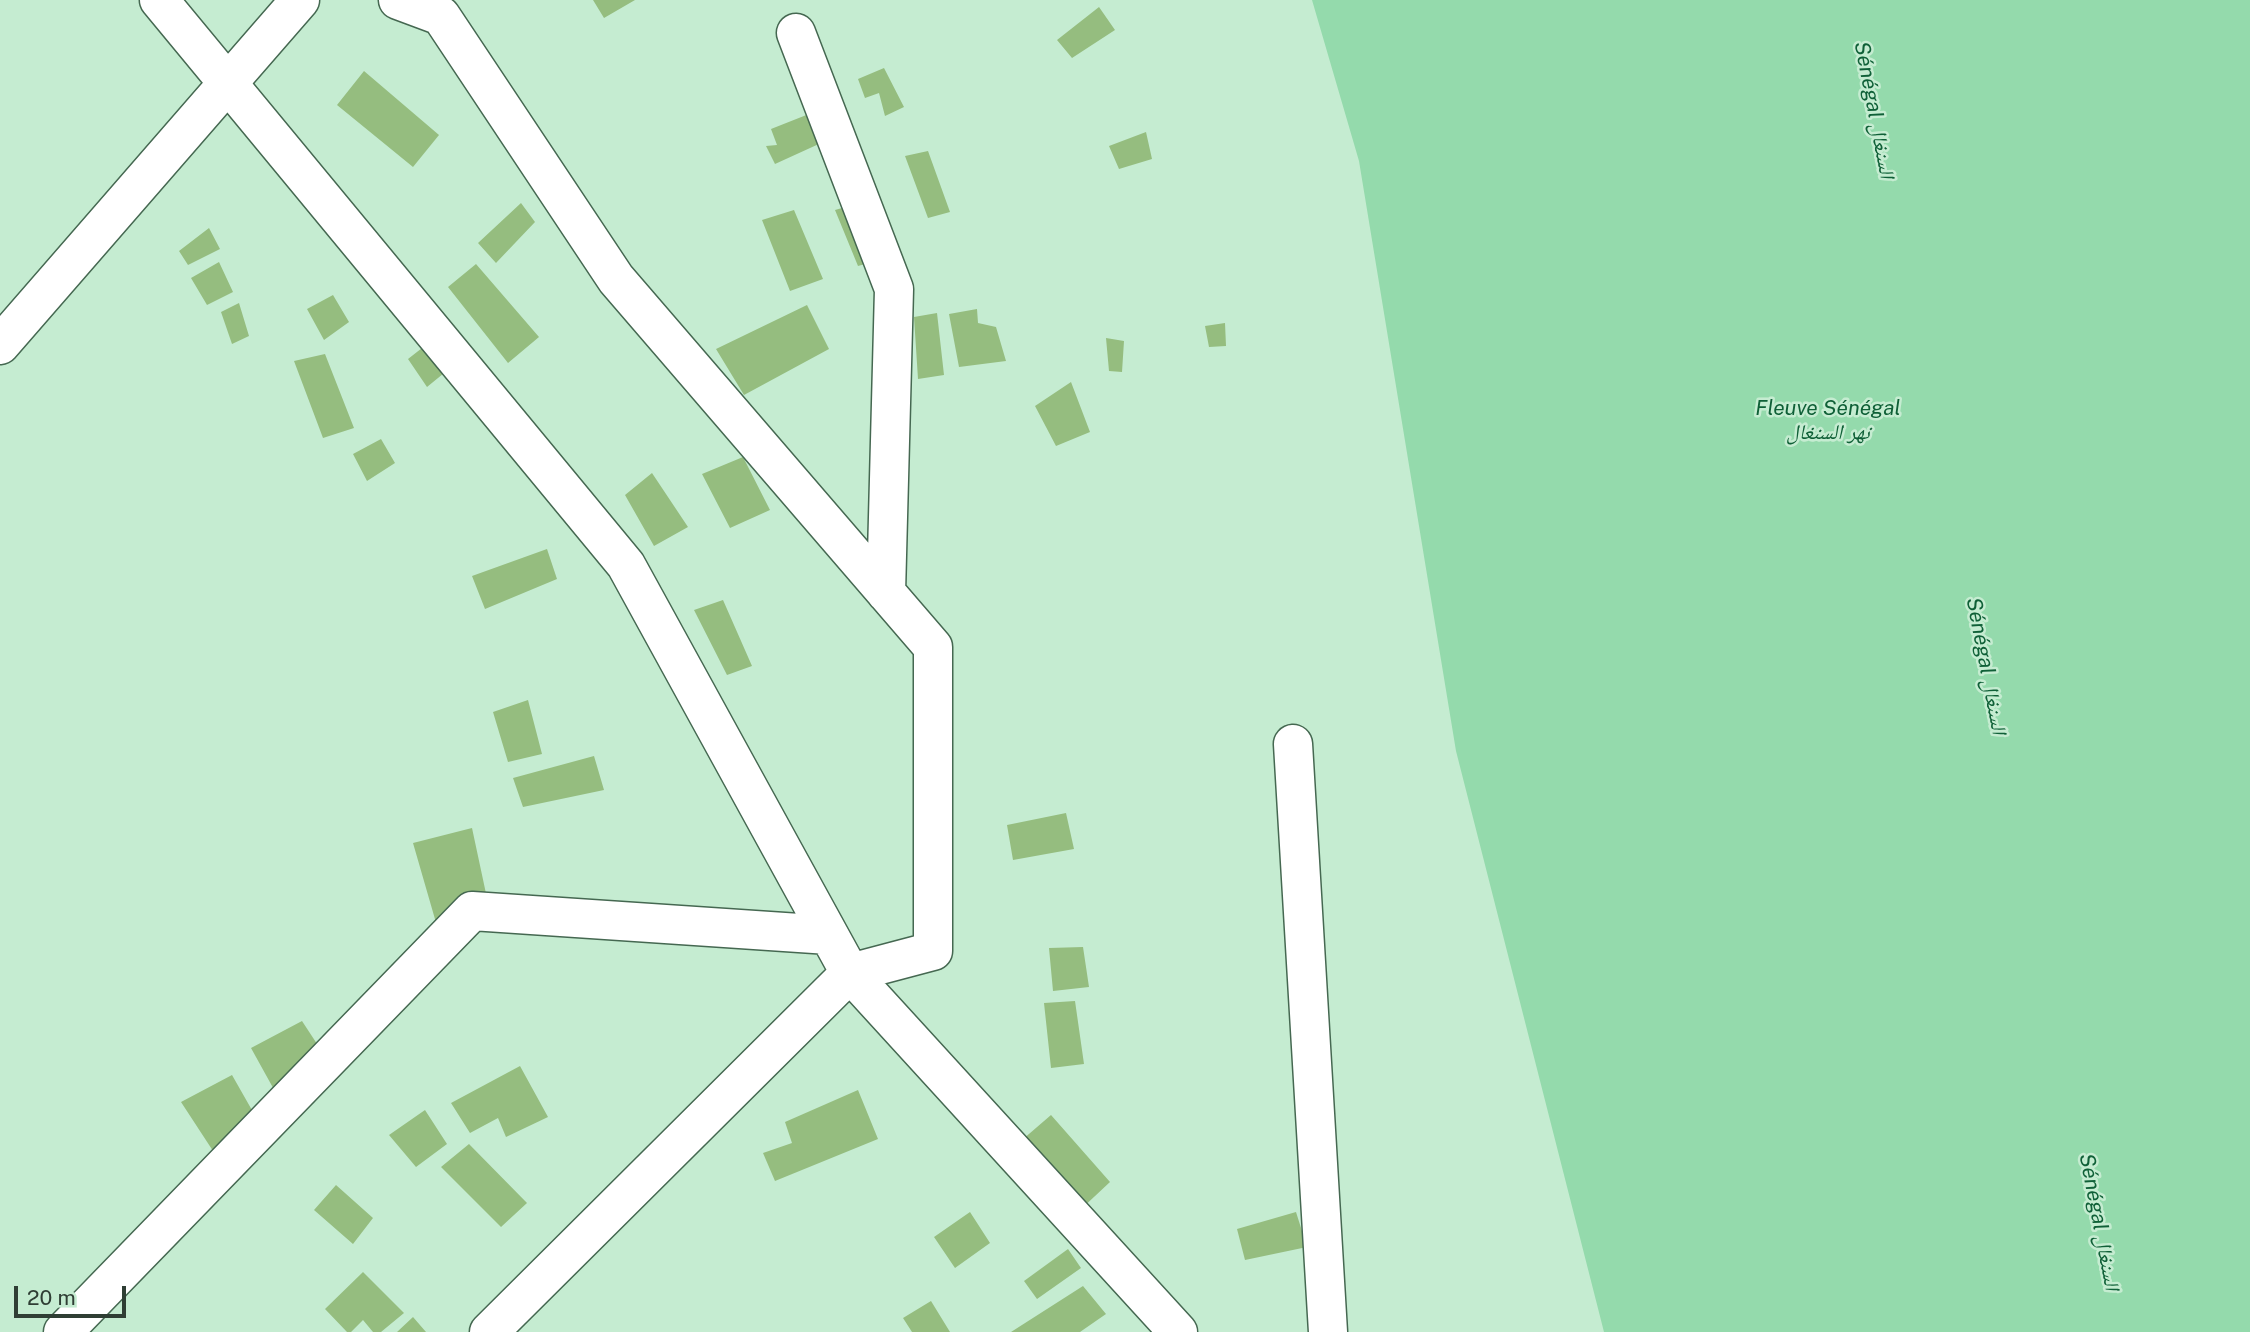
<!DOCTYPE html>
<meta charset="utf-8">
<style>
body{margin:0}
#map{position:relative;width:2250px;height:1332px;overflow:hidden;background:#c5ecd1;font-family:"Public Sans",sans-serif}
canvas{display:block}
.scale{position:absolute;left:14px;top:1286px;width:112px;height:32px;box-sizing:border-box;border:4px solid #2f3e34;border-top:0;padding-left:9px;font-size:21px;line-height:24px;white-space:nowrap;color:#2f3e34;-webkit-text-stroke:5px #c5ecd1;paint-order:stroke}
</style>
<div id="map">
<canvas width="2250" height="1332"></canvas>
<div class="scale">20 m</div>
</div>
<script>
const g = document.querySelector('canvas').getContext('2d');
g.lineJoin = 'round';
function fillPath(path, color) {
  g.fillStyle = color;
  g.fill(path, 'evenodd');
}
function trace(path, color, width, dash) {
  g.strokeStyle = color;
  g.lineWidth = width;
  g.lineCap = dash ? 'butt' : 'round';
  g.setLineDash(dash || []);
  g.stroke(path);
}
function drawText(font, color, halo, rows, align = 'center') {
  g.font = font + ' "Public Sans","Noto Naskh Arabic",sans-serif';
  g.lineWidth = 5;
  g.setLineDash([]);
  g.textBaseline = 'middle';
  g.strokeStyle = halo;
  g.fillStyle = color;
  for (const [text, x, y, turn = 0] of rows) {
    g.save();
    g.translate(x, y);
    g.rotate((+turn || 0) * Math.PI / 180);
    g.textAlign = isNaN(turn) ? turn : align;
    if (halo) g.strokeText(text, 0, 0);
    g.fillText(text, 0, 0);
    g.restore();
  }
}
fillPath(new Path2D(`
 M1312,0H2250V1332H1604L1456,751L1359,161Z`), '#94daac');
fillPath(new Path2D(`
 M593,0H635L604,18Z
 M1099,7L1115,30L1072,58L1057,40Z
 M884,68L904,107L885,116L879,93L865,98L858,79Z
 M364,71L439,135L413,167L337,105Z
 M814,112L832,138L775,164L766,146L777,145L771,129Z
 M1146,132L1152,159L1119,169L1109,146Z
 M928,151L950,212L928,218L905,156Z
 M870,200L890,257L858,266L835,210Z
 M521,203L535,222L496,263L478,243Z
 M794,210L823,279L790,291L762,220Z
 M209,228L220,249L188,265L179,251Z
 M219,262L233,292L207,305L191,278Z
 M476,264L539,337L508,363L448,287Z
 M333,295L349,322L324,340L307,309Z
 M239,303L249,336L232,344L221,312Z
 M807,305L829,349L744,395L716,349Z
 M977,309L978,323L996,327L1006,361L959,367L949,314Z
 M937,313L944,375L918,379L914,317Z
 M1225,323L1226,346L1209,347L1205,326Z
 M1106,338L1124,341L1122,372L1109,371Z
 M431,341L449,369L427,387L408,359Z
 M325,354L354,428L323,438L294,361Z
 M1071,382L1090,432L1056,446L1035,406Z
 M381,439L395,463L367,481L353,454Z
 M743,457L770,510L730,528L702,474Z
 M652,473L688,527L654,546L625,495Z
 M547,549L557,579L485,609L472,576Z
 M723,600L752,666L727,675L694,610Z
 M528,700L542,754L508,762L493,712Z
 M594,756L604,790L523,807L513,778Z
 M1066,813L1074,849L1013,860L1007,825Z
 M472,828L491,917L439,933L413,843Z
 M1083,947L1089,987L1053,991L1049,948Z
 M1075,1001L1084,1064L1051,1068L1044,1003Z
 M302,1021L323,1053L277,1095L251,1048Z
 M520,1066L548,1117L506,1137L498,1118L470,1133L451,1103Z
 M232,1075L261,1126L215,1154L181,1102Z
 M858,1090L878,1139L775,1181L763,1153L792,1143L785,1122Z
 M425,1110L447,1144L416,1167L389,1135Z
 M1051,1115L1110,1182L1079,1211L1022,1140Z
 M469,1144L527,1203L501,1227L441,1167Z
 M336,1185L373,1218L353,1244L314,1210Z
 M970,1212L990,1243L955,1268L934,1237Z
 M1296,1212L1307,1247L1245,1260L1237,1229Z
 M1068,1249L1081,1268L1037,1299L1024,1281Z
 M363,1272L404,1313L381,1332H373L363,1320L351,1332H347L325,1309Z
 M1083,1286L1106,1314L1080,1332H1011Z
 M931,1301L950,1332H912L903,1318Z
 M413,1317L426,1332H397Z`), '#95bd7f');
const minor = new Path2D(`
 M159,0L626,565L850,973L1178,1332
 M398,0L441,16L616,279L933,647V951L850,973L489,1332
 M796,33L894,289L886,593
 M0,345L300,0
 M1293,744L1328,1332
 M63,1332L472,911L829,935`);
trace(minor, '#456851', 41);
trace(minor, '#fff', 38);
drawText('italic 21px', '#0f6037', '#c5ecd1', [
 ["Sénégal السنغال",1874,110,79],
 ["Fleuve Sénégal",1828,409],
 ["نهر السنغال",1828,433],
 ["Sénégal السنغال",1986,666,79],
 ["Sénégal السنغال",2099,1222,79]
]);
</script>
